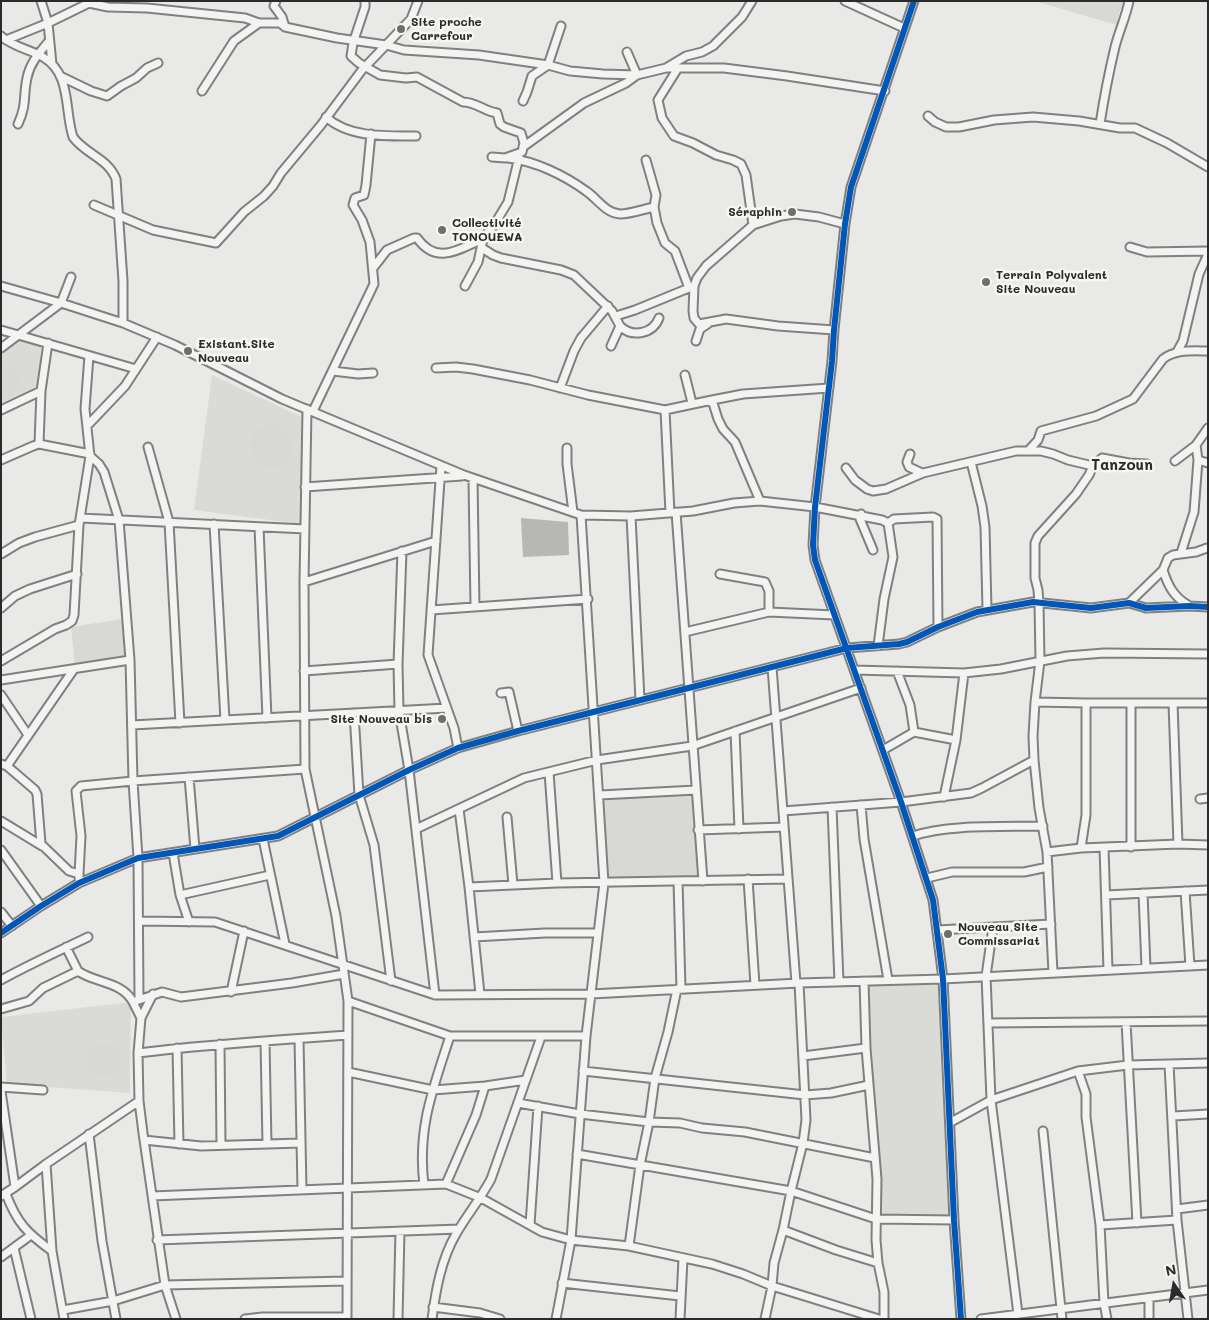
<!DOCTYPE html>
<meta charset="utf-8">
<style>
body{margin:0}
#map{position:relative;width:1209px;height:1320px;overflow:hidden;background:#e9e9e7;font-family:Mali,sans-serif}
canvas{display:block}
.frame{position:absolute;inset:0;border:2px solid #2b2b2b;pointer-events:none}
.north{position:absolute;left:1149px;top:1260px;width:50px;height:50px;-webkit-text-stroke:4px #f6f6f2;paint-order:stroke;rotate:348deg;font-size:14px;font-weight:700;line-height:20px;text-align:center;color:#2b2b2b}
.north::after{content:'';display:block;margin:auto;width:18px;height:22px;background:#2b2b2b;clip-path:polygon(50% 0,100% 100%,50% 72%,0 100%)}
</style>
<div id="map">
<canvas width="1209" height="1320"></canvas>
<div class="frame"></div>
<div class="north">N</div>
</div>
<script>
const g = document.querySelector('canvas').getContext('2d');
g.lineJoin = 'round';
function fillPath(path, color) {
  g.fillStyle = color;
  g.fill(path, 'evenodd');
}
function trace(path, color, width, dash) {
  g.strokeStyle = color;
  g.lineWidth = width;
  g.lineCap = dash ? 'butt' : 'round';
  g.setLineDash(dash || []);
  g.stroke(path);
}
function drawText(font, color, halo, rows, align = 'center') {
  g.font = font + ' Mali,sans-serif';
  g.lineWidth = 5;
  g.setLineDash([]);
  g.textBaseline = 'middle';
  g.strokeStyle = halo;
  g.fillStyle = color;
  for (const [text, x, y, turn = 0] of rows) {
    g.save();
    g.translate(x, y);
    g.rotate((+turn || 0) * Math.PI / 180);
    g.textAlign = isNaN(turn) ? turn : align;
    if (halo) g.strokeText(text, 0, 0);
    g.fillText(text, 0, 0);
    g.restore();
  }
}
fillPath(new Path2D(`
 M18,340L41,347L38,385L1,407V352Z
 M212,375L302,417L300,524L194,510Z
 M939,983L949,1215L879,1217L864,984Z
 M131,1002L130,1093L7,1084L1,1017Z`), '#dadad7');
fillPath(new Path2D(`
 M1127,1L1125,10L1120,9L1117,25L1038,2Z
 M1,364C23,366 25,394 3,398H1Z
 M250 446a21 21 0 1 1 42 0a21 21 0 1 1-42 0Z
 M122,619L126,656L75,665L71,627Z
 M692,794L698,879L607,881L602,797Z
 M87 1060a17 17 0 1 1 34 0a17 17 0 1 1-34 0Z`), '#d8d8d5');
fillPath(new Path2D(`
 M521,518L568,522L569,555L523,557Z`), '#b7b7b4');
const minor = new Path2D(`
 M41,1L48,23L52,64
 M276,1L274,6L282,17L285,27
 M845,1L904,28
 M914,1L851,187L845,224L834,330L832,361L815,507L813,545L815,560L901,802L933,900L943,979L954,1220L961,1319
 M365,2V7L353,43L351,56L359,63L380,75L406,78L417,77L463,102C476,102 484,111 497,113L500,124L504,127L521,133L524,143L522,152L505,158L492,157
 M1,36C13,47 29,49 43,57C72,74 64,110 73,137C85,154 108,158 116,179L123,281V323
 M6,40L48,23L89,3L108,7L147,8L245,18L259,23H280L285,27L337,38L386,45L404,50L479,55L548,65L570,71L603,74L637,75L666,68H724L787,76L885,91
 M666,68L686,56L702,52L713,46L742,17L752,1
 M678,68L658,100L662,118L674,136L693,143L716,155L733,160L741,164L746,175L753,225
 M60,76L91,91L107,96L121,86L136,78L147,68L158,63
 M202,91L234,41L259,23
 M523,101L527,92L532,76L548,65L561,26
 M928,116L935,122L946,127H959L994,120L1033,117L1079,121L1120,128H1135L1167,143L1208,167
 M326,117C349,138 387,136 416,136
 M18,124C27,105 23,96 27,78C30,63 39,53 49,41
 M1100,124C1104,98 1109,72 1115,47C1119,31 1126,17 1129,1
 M523,147L584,103L626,83L637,75L627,52
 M508,158C535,161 564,175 586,191C597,198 605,213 620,214C631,214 644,209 654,207
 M94,205L153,230L216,243L244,212L264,196L273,186L281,173L321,125L362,70L411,19L418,1
 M1130,247L1147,252L1208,251
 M482,248L493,255L501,258L561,270L574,275L612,311L620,326L611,346
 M373,268L387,250L414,238H417C437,266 459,249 483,239
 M1,286L61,303L123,323L175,345L282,399L464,475L581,515L631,516L693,511L734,503L760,501L815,507L882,520L888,523L893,557L884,599L878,646
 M465,286L478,262L483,239L494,225L508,202L519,157
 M616,316L635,310L689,288L675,251L665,243L657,223L654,207L656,195L646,160
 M620,326C632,338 653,334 659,318
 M1,330L136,369
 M834,330L778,326L726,319L699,324L694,318L693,311L694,286L697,278L706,266L753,225L781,216L795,214L819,217L845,224
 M696,341L700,329L709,323
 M1,348L61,303L71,277
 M1177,352L1183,341L1199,274L1208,254
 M436,368L456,367L473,369L530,380L588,395L665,410L712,400L718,419L723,429L735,442L760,501
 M333,371L358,374L373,373
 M685,375L692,403
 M560,388L574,351L581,338L608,306
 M712,400L743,394L829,388
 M307,409L304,582L305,769L336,916L348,1001L347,1319
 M1,410L41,391
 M665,410L670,513
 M313,411L374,284L370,242L362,220L353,205L355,198L364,195L366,185L371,134
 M87,426L125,386L157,337
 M39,444L41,391L48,343
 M148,447L169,522L180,723
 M567,448V464L573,512
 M1028,451L1038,440L1041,431L1096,416L1133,399L1163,359C1176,349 1192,351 1208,351
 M910,454L907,462L909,467L922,473
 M90,456L99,464L104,472L119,520L130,660L133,781L138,858L139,999
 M1,460L33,446L39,444L90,454
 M1198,460L1208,463
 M1175,461L1196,445
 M971,462L982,506L985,527L987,610
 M441,466L428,655L454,728L458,748
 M846,468L855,480L867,489L873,491L886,489L923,473L1016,451H1041L1053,454L1068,460L1093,466
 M473,479L475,607
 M305,487L462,476
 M676,512L703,881
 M861,514L860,519L873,550
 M631,516L640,700
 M81,518L305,529
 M888,523L894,519L933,517L937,519L938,627
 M214,524L225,720
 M259,527L267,718
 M402,551L398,664L399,711L409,770L435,995
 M1181,553L1194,512L1198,460L1196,445L1208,428
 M1,554L19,543L35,537L79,525
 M1163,570C1168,586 1174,597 1188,605
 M720,574L765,582L769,591V612
 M304,582L436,541
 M1129,603L1163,570L1168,558L1173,555L1196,552L1207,548
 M1,608L15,596L30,589L77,574
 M431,610L588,599
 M685,632L769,612L834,615
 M1,661L55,629L66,625L72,621L74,615L79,525L90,456L85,409L89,356
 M772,667L796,983
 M854,670L964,673L1001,669L1067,656L1104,653L1208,654
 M304,671L398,664
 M1,680L130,660
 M501,693L509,692L518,731
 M1,695L28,735
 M1035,702L1040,661L1039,603L1038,590L1035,578V543L1038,536L1076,494L1089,475L1093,466L1102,458L1129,463L1147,464
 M1131,703V847
 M1173,703L1178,844
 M354,713L359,795L374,845L391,981
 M132,725L447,708
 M735,731L739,829
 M914,732L956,740L964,673
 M883,750L914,732L910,705L897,671
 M1,764L7,766L35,790L37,794L41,844L69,871L79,874V878
 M7,766L74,669
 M549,772L557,883
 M189,777L195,849
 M600,795L696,790
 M944,797L956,740
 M1200,799L1208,798
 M861,805L864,839L888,980
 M832,807L839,982
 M459,809L469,887L480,994
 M783,811L901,802L971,793L982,788L1034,760
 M507,817L513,885
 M1,821L42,846
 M416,829L524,778L597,760L692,746L861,688
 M698,830L784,827
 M913,836C947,824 1005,827 1043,826
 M263,839L285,944
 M1081,848L1086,815V703
 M1104,848L1108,970
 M1,850L41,906
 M1047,852L1081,848L1178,844L1208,845
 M173,853L180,895L189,922
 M79,874L81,836L76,791L81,786L133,781L305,769
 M927,878L952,872H1024L1048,867
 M748,879L755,985
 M678,881L681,989
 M469,887L557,883L788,879
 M1185,891L1190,966
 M1143,893L1146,968
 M180,895L270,875
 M1106,895L1208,890
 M1,912L12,926
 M140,921L215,922L435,995L591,994L799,983L943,979L1208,965
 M993,927L986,976L991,1100L1018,1314
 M937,930L1051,924
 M1,933L41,906L79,883L138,858L278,836L409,770L458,748L518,731L847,648L899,644L907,642L938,627L977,612L1033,602L1091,608L1129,603L1146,608L1189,606L1208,607
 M474,937L545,933H598
 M66,947L78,971C94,983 122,981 133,1002
 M1053,973L1047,852L1039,808L1034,760L1033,736L1035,702L1086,703H1208
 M1,980C30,964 59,951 88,937
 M864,981L866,1048L877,1179L876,1240L878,1263L884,1292V1319
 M231,992L244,931
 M348,1001L450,1036H586
 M1,1009L29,1001L43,988L78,971
 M141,1018L153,994
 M1126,1022L1137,1223
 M988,1023L1208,1021
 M299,1039L302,1190
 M265,1042L267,1144
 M220,1044L221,1145
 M177,1048L179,1144
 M138,1053C208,1044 278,1040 348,1035
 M803,1056L866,1048
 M1169,1064L1177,1220L1188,1319
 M583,1071L805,1095L831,1093L869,1085
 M1078,1071L1086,1094V1117L1100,1225L1104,1303L1107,1319
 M348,1072L433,1090L485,1086L526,1080
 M1,1087L43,1090
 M1,1091L15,1187L1,1196
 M518,1103L580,1114L649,1122L680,1123L702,1128L745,1132L875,1158
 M1173,1116L1208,1114
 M951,1122L991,1100L1078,1071L1128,1065L1208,1063
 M1043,1131L1062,1319
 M89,1134L102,1241L116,1319
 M144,1140L201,1146L301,1143
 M577,1154L791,1191L876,1219L954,1220
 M46,1164L52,1251L64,1319
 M446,1184L476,1115L485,1086
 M424,1185C417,1128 433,1089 450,1036
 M15,1187L46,1164L139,1101
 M6,1194C17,1223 27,1233 52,1251
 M152,1196L446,1184L481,1198L542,1232L571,1240L629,1246L712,1264L743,1274L772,1286L879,1319
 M1177,1209L1208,1205
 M530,1225L538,1106
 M1100,1225L1177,1220
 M783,1230L836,1250L878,1263
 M157,1240L459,1229
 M629,1246L640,1165L649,1122L655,1078L668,1032L677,989
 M14,1248L31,1319
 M1,1257L31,1235
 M562,1283L680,1296
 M1149,1298V1319
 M433,1307L480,1313L500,1319
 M63,1310L113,1301L165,1285L347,1281
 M176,1319L165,1285L143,1133L139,1101L138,1053L141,1018L133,1002L162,992L181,997L292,983L344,974
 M245,1319L262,1317H347
 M398,1319L400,1231
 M432,1319C436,1289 441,1260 456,1234C467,1215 481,1198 491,1179L541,1037
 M556,1319L571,1240L586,1036L604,883L581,515
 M680,1319L683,1259
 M765,1319L772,1286L774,1263L783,1230L791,1191L803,1143L806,1120L799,983
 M981,1319L1208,1290`);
trace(minor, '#808080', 11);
trace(minor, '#f3f3f1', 7);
trace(new Path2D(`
 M914,1L851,187L845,224L834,330L832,361L815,507L813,545L815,560L901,802L933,900L943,979L954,1220L961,1319
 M1,933L41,906L79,883L138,858L278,836L409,770L458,748L518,731L847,648L899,644L907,642L938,627L977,612L1033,602L1091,608L1129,603L1146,608L1189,606L1208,607`), '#0057b8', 6);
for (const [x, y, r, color] of [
 [401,29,5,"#6e6e6d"],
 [792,212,5,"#6e6e6d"],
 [442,230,5,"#6e6e6d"],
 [986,282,5,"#6e6e6d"],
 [188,351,5,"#6e6e6d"],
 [442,719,5,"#6e6e6d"],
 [948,934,5,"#6e6e6d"]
]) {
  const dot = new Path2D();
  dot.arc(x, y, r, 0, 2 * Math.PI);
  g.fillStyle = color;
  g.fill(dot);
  trace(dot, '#f6f6f2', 2);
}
drawText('bold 12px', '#2b2b2b', '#f6f6f2', [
 ["Site proche",411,22],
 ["Carrefour",411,36],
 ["Séraphin",782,212,"right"],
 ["Collectivité",452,223],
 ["TONOUEWA",452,237],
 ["Terrain Polyvalent",996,275],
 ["Site Nouveau",996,289],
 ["Existant.Site",198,344],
 ["Nouveau",198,358],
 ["Site Nouveau bis",432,719,"right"],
 ["Nouveau Site",958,927],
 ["Commissariat",958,941]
], 'left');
drawText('bold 15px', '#2b2b2b', '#f6f6f2', [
 ["Tanzoun",1122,465]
]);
</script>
